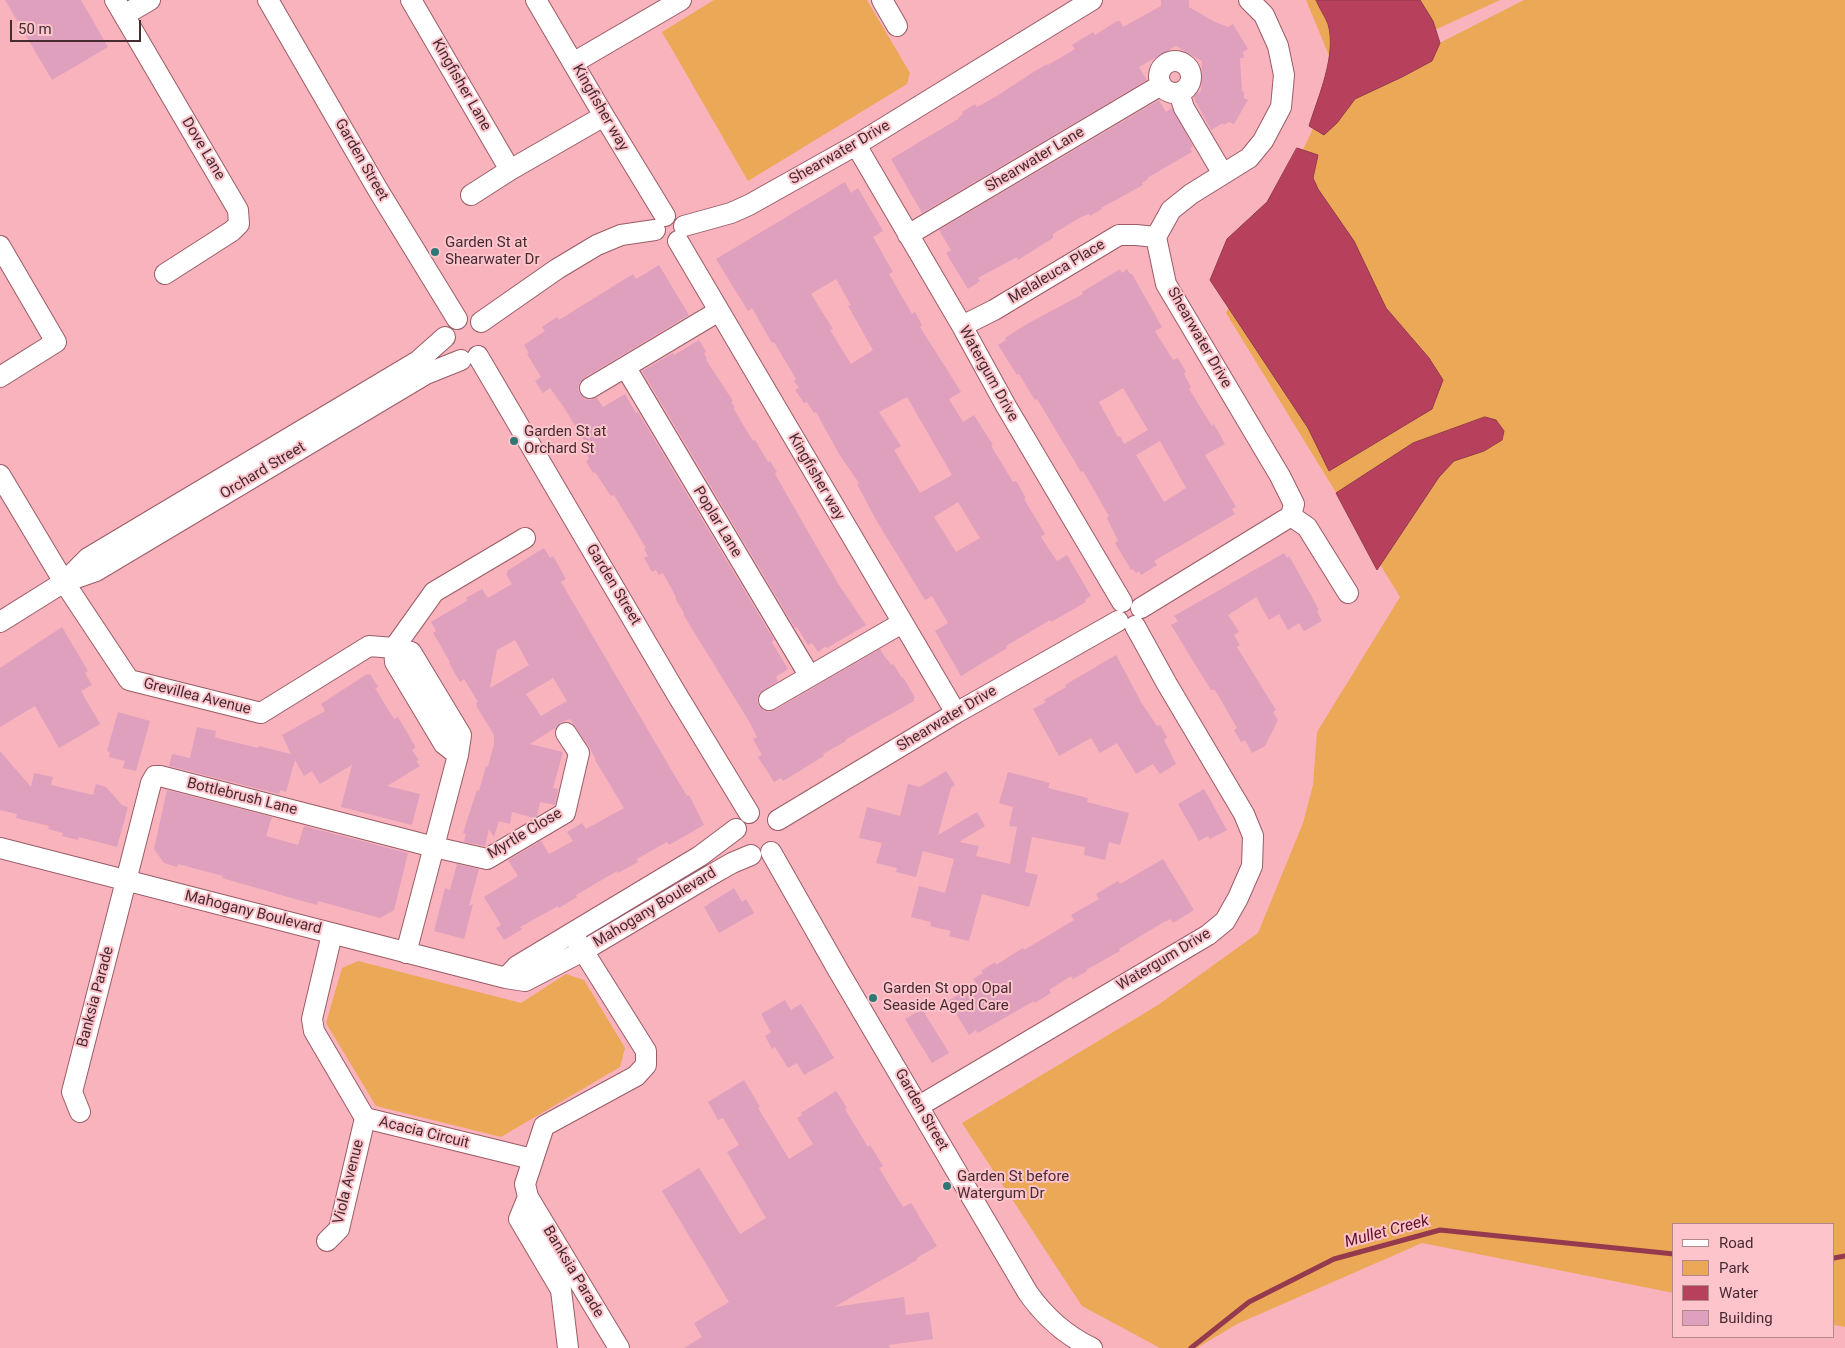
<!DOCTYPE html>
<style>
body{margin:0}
#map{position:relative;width:1845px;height:1348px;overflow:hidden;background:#f9b3bd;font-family:Roboto,sans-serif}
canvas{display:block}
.legend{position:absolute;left:1672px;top:1223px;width:162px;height:115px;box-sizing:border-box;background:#fdc4cc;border:1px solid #b4878d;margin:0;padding:6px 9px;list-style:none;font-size:15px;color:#462b2f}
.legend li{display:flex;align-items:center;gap:10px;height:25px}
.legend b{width:25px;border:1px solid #b4878d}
.scale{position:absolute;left:10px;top:20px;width:131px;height:22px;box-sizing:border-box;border:2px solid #462b2f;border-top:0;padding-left:6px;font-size:15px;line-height:18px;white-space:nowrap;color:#462b2f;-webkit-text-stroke:4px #fdc4cc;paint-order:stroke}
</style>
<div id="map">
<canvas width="1845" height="1348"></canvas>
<ul class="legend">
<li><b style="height:6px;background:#fff"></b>Road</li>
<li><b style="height:14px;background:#eba856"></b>Park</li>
<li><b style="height:14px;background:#b7405c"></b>Water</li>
<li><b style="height:14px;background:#dea0bd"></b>Building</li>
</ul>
<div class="scale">50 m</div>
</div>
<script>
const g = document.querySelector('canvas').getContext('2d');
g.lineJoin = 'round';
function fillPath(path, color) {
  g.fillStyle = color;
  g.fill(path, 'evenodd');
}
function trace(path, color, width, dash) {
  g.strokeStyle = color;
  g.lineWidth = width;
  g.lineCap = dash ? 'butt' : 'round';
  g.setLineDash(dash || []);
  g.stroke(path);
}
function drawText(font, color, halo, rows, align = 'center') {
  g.font = font + ' Roboto,sans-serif';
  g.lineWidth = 4;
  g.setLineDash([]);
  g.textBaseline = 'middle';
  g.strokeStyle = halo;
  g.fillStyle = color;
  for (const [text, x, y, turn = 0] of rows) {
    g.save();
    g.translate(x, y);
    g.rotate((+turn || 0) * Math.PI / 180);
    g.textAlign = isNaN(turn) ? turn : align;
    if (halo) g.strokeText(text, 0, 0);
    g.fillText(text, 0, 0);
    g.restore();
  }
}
fillPath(new Path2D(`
 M714,0H867L910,73L907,84L748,181L662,32Z
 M1306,0H1500L1337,75Z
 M1524,0H1845V1327L1834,1325V1224H1674V1293L1422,1243L1237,1324L1197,1348H1160L1082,1306L962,1123L1158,1005L1258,933L1303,823L1313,785L1317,732L1400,597L1226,313L1326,101Z
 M358,961L521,1003L566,974L584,980L625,1048L620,1067L501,1137L376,1106L326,1023L342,968Z`), '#eba856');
const water = new Path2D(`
 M1316,0H1420L1433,21L1440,43L1432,61L1402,77L1355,99L1337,123L1324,135L1309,126C1318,97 1337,55 1328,24C1325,16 1319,8 1316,0Z
 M1297,148L1318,155L1313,178L1318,189L1354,241L1386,308L1429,358L1443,380L1432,409L1329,471L1308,428L1210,280L1227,239L1267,202Z
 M1485,417L1496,420L1504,431L1502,440L1484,451L1454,461L1439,477L1377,570L1336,493L1413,443Z`);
fillPath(water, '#b7405c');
trace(water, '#953a4e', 1);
trace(new Path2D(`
 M1834,1258L1845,1256
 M1191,1348L1249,1302L1334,1259L1440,1230L1674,1254`), '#953a4e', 5);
fillPath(new Path2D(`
 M5,0H81L108,47L52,80Z
 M1161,0H1189V7L1213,21L1228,27L1233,24L1248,49L1243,52L1244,58H1240L1242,92L1244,91V98L1248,100L1234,124L1229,122L1224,125L1223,123L1211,130L1193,96L1201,91L1202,61L1176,46L1139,67L1147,80L922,213L891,159L958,119V118L963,114L962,112L975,104L977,107L997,96L1035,71L1047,64L1048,65L1075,49L1072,45L1093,32L1095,35L1117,21H1120L1123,27L1161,6Z
 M1159,100L1166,112L1172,108L1193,146L1190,148L1192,152L1147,178L1148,179L1142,183L1143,185L1101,208L1102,209L1090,216L1089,214L1081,217L1053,234V238L1018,260L1017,257L978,278L980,281L968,289L946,253L951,250L939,230Z
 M845,182L851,193L858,188L883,231L873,237L893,272L889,274L912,314L915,312L922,325L920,327L961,392L949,399L963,422L974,415L993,445L991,446L1013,482L1016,481L1026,498L1024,499L1045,534L1041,537L1057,561L1067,555L1091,596L1085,600L1086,602L1051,622L1050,620L1006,646L1007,648L961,676L935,631L948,623L932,596L925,600L875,518L857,484L859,483L839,454L816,412L814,413L807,402L804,403L795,390L799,388L794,381L796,379L774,342L772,343L752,308L748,311L716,259ZM836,279L851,305L848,306L873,350L851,364L830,330L833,329L811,294ZM907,397L952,475L920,493L894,450L901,446L879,412ZM958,502L980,538L956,552L934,517Z
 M659,265L689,315L584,378L579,383L578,389L580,394L585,399L591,400L597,398L603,407L625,394L636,413L638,412L774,640L772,642L788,669L776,677L778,681L759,694L757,700L759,706L764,710L769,712L775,710L880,649L887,660H888L891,665L893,664L902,678L903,677L915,698L913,699L914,701L845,740L846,741L823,754L824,756L783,781L781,778L774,782L758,757L762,755L753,739L757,737L750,723L683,614L684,613L675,598L676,597L663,573L659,575L656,570L652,572L644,558L648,556L644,549L646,548L614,495L611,496L595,472L593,473L586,461L589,459L585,451L589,448L563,406L550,388L543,393L535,381L541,377L527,354L529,353L524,345L545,331L542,327L557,317L559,320L633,274L636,279Z
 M1120,269L1122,273L1127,269L1130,274H1132L1162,327L1155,331L1173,360L1178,358L1186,372L1184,374L1191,387L1189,389L1212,426L1214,424L1225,444L1205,455L1236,507L1232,509L1235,514L1154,561L1157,565L1141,575L1139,571L1136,573L1133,569L1131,570L1115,543L1118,541L1107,518L1109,516L1083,471L1081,472L1037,399L1035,400L1019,374L1017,375L998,345L1006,340L1005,338L1027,324L1083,294L1082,292ZM1123,388L1148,430L1124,444L1120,436L1118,437L1099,402ZM1160,441L1186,488L1164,502L1136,455Z
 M699,340L706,352L704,353L707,359L706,360L733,401L731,402L735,407L733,408L753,441L755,440L768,462L770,461L777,472L775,474L815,544L839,585L866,625L827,648L826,646L818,652L812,643L808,645L797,627L795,628L642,371L673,353L674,355Z
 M544,548L550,558L553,556L566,579L561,582L672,771L687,796L689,795L704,825L669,845L667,842L637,859L638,862L618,873L617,871L576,895L577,897L559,908L558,906L520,927L522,929L504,940L496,928L501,925L484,897L518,876L508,860L541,841L549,854L573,841L567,832L582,823L586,829L624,808L595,760H596L589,747L570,719L560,723L555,728L530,744L563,752L553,788L558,789L555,805L540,802L537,816L534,818L512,812L510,824L499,821L494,837L489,829L485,846L464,842L466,834L463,833L477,790L479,791L486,766L488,767L494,744V735L477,707L476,703L478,702L464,679L460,682L449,663L450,662L433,633L436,631L431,622L468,600L466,598L482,589L488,598L512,584L506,574L508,573L507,571ZM515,640L529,665L490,688L497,650ZM553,678L567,701L541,716L526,694Z
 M1284,553L1287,558L1289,556L1302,579L1319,610L1317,611L1322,621L1304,631L1299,623L1288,630L1279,614L1269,620L1256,597L1228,615L1239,632L1234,635L1240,645L1237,647L1276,710L1273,712L1278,720L1265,746L1252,753L1245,740L1241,742L1234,730L1237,728L1215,690H1211L1171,625L1178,621L1174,616Z
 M62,627L88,671L85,673L92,685L81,691L100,724L59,748L35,706L0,727V668Z
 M1116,655L1141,702L1157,726L1160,725L1167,737L1164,740L1176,764L1160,774L1153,764L1136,774L1117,743L1100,753L1091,738L1059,756L1033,709L1046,702L1044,700L1066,687L1065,685Z
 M367,674L368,675L370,674L378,687L375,688L394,719L398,717L415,746V748L412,750L419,760L416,761L420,766L387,786L420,794L412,825L341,807L352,765L320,784L312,771L304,776L295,760L286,792L280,790L279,794L169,766L172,754L190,758L197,727L216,731L215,737L217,738L258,748L259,746L291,754L282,735L325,711L321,704Z
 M118,712L150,721L136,771L123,768L125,761L109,757L110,752L107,751Z
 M0,751L31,787L34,773L53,777L51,785L93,795L96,784L106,787L122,805L128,807L117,847L79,837L78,840L62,836L63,833L48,829L49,826L16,818L17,814L0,810Z
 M946,771L955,785L951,788L938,835L977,812L985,826L959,842L979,846L976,856L1010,864L1017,827L1009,826L1013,807L999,803L1008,772L1050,783L1048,788L1088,798L1087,802L1129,813L1120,845L1109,842L1105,860L1084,855L1085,847L1032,837L1025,872L1038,875L1029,907L982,894L969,941L949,936L951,931L930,926L931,922L911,917L919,886L945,893L954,859L923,851L916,877L896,872L897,868L876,863L882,843L859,838L867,807L900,816L908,784L920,787Z
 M1204,789L1227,830L1210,839L1208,836L1199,841L1178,804Z
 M167,790L272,817L266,836L298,845L304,826L408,853L394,910L380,918L318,901L317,905L288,897L222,878L223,876L178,864L177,867L164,863L154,849Z
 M1163,859L1194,910L1173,923L1171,919L1164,922L1119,949L1120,951L1086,970L1087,971L1073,979L1071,976L1049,990L1051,993L1035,1003L1034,1001L978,1033L976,1030L969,1035L948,1001L976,983L973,979L983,973L981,971L995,962L996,965L1023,948L1024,950L1074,920L1071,915L1099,899L1096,894L1118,881L1120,884Z
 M457,864L479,869L469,906L473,904L464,939L434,931L445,888L450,890Z
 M734,888L742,902L746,899L754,913L719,933L704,907Z
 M785,1000L791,1010L801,1004L834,1058L804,1075L797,1063L788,1068L775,1047L772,1049L765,1036L771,1032L761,1014Z
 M922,1009L949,1053L932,1063L905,1019Z
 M744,1080L760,1107L758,1108L789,1159L813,1144L797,1118L802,1115L801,1113L836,1091L847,1108L845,1109L868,1147L870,1145L883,1166L879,1168L903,1207L911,1203L937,1246L917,1258V1260L834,1307L904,1297L906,1315L929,1312L933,1339L889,1345L890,1348H684L702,1337L694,1323L729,1302L662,1191L699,1168L740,1234L766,1218L727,1152L739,1145L723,1118L718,1120L708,1102Z`), '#dea0bd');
const minor = new Path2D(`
 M115,0L238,210L239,224L232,231L165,274
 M268,0L378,190L457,319
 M411,0L510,170
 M536,0L604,116L665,216
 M882,0L897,26
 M124,15L150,0
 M1159 77a16 16 0 1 1 32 0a16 16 0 1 1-32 0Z
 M573,63L681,0
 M1179,93L1184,108L1223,174
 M856,145L962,326L1006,406L1122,602
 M471,195L510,170L604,116
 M684,226L731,213L749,205L856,145L1092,0
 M908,235L1161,85
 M678,241L956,713
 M0,246L56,342L0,377
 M481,322L557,269L597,245L621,235L655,230
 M962,326L994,310L1119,235H1136L1156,237
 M478,356L676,693L749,813
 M626,368L809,675
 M590,388L719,311
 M0,475L64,582L129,680L261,713L369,646L394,648L411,652L461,735L458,755L406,953
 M1291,516L1307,527L1348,593
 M70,580L96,571L426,374L461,360
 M1141,608L1291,516L1294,504L1280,476L1166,284L1156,237L1171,210L1191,194L1249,158L1263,141L1281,107L1284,75L1278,46L1264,15L1249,0
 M0,622L64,582L88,558L418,361L445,337
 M394,648L434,592L525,538
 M394,648L395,662L444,744L458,755
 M769,700L902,623
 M778,820L956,713L1118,621
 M0,848L506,978L525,981L583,951L711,875L732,863L751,855
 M771,852L838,970L1028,1293C1045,1317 1065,1335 1092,1348
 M572,933L646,1051V1065L636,1076L544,1126L525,1184L528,1197L619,1348
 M332,934L312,1019L314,1031L365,1118L532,1159
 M506,978L517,966L700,856L736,829
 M919,1106L1208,935L1225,921L1238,898L1252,866L1253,836L1244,814L1167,684L1135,626
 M80,1112L72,1092L151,783L155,776H160L434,847L487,859L565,813L579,753L566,733
 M528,1197L519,1219L561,1290L568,1348
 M327,1241L339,1229L365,1118`);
trace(minor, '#9a5c66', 22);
trace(minor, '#fff', 20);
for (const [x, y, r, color] of [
 [435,252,5,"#2e7772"],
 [514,441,5,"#2e7772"],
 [873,998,5,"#2e7772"],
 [947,1186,5,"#2e7772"]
]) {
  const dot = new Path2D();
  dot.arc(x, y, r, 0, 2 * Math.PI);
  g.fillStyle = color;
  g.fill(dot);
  trace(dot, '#fdc4cc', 2);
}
drawText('15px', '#462b2f', '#fdc4cc', [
 ["Kingfisher Lane",461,85,60],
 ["Kingfisher way",600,108,60],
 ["Dove Lane",203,149,59],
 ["Shearwater Drive",840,153,-30],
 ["Garden Street",361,160,60],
 ["Shearwater Lane",1035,160,-31],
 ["Melaleuca Place",1057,272,-31],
 ["Shearwater Drive",1199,338,60],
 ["Watergum Drive",988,374,61],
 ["Orchard Street",263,471,-31],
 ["Kingfisher way",816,477,60],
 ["Poplar Lane",717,522,59],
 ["Garden Street",613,585,59],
 ["Grevillea Avenue",197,697,14],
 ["Shearwater Drive",947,719,-31],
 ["Bottlebrush Lane",242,797,14],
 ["Myrtle Close",525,834,-31],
 ["Mahogany Boulevard",655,908,-31],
 ["Mahogany Boulevard",253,913,14],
 ["Watergum Drive",1164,960,-31],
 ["Banksia Parade",96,997,-75],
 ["Garden Street",921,1110,60],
 ["Acacia Circuit",424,1133,14],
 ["Viola Avenue",349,1182,-76],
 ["Banksia Parade",573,1272,59]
]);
drawText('15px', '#462b2f', '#fdc4cc', [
 ["Garden St at",445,243],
 ["Shearwater Dr",445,260],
 ["Garden St at",524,432],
 ["Orchard St",524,449],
 ["Garden St opp Opal",883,989],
 ["Seaside Aged Care",883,1006],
 ["Garden St before",957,1177],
 ["Watergum Dr",957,1194]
], 'left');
drawText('italic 16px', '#5e0f26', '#fdc4cc', [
 ["Mullet Creek",1387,1232,-15]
]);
</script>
